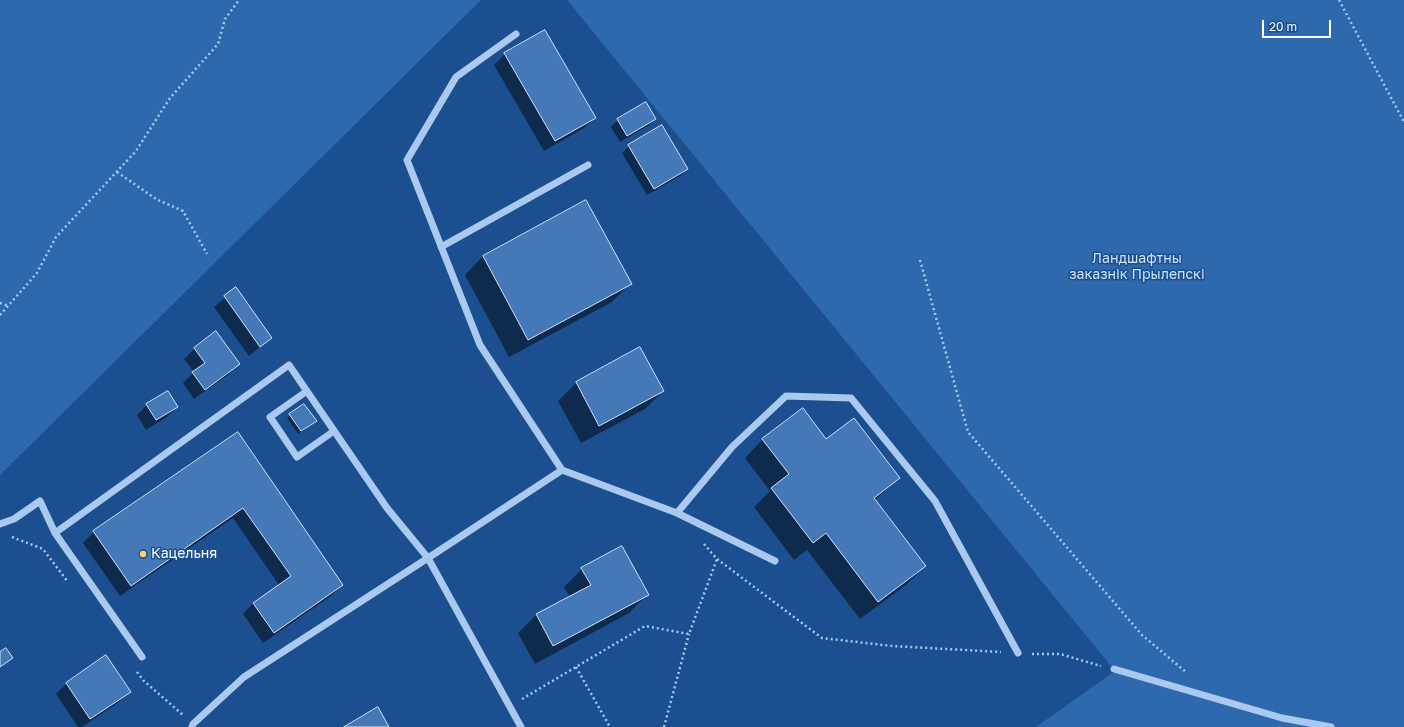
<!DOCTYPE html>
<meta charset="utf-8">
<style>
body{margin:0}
#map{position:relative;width:1404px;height:727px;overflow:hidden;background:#1b4f8f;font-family:"Golos Text",sans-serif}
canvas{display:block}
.scale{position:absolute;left:1262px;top:20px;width:69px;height:18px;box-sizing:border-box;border:2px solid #fff;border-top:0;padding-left:5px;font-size:12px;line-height:14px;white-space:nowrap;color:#fff;-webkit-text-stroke:3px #1b4f8f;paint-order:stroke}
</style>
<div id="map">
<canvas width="1404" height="727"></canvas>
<div class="scale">20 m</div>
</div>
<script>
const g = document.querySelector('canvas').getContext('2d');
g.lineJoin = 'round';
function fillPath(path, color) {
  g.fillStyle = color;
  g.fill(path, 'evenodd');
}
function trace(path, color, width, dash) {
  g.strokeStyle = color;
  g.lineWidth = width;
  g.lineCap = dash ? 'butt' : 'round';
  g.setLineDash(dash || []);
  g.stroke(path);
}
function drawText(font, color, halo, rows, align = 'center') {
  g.font = font + ' "Golos Text",sans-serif';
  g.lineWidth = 3;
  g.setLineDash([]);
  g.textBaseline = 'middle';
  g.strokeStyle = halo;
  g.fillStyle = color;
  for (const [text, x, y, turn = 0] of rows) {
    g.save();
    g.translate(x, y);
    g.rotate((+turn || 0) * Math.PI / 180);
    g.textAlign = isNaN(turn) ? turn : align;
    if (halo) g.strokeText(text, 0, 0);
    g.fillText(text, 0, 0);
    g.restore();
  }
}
fillPath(new Path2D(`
 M0,0H481L0,475Z
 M567,0H1404V727H1036L1115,671Z`), '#2e69ad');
fillPath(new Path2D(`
 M505,54L595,118L584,128L544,151L494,65Z
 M655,119L648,126L620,142L611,127L618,120Z
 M629,146L687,169L680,176L647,195L622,153Z
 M586,201L630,284L612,302L509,357L465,275L483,256Z
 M236,289L271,338L249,356L214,307Z
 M195,348L238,364L228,375L194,399L183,383L194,372L184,359Z
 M640,349L663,391L645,409L581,443L558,401L576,383Z
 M147,405L177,407L167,417L146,430L137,415Z
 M290,415L312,424L298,434L287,418Z
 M237,433L342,585L331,596L263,643L243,614L253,603L279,585L233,518L120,596L83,543L94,532Z
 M763,439L826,440L899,478L875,500L925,566L907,584L860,619L807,550L794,560L754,507L770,491L745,458Z
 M582,569L648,594L629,613L535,664L518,633L536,615L570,597L564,587Z
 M66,684L129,692L119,702L82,727H78L56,694Z`), '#0007');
const building = new Path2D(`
 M545,30L596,118L555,141L504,53Z
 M646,102L656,119L627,136L617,119Z
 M662,125L688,169L654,189L628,145Z
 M586,200L632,284L528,340L483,256Z
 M236,287L272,338L260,347L224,296Z
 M216,331L240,364L205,390L192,372L205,363L194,348Z
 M640,347L664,391L599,426L576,382Z
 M168,391L178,407L156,420L146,404Z
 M304,404L317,421L301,431L289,414Z
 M803,408L826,439L854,418L900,478L874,498L926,566L878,602L826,533L813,543L771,488L789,474L762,439Z
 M238,432L343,585L274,633L253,603L291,576L243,508L131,586L93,531Z
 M622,546L649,595L553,646L536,614L591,585L581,568Z
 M6,648L13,658L0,667V652Z
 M106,655L131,692L90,719L66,683Z
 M378,707L389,727H344Z`);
fillPath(building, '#4478b7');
trace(building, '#cfe3fa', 1);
trace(new Path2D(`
 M1339,0L1404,122
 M117,172L156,199L183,211L207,254
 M920,260L968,432L1142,635L1187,673
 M0,303L9,306
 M0,315L37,273L56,237L136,151L170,98L218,44L225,19L239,0
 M12,537L43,549L68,582
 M704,544L717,559L822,638L892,646L1001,652
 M1032,654H1060L1101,666
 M576,667L610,727
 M137,672L144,681L183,715
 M522,699L645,626L689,634L717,559
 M664,727L689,634`), '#a9c9ee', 2.5, [2, 3]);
trace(new Path2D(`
 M441,247L588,165
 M307,391L270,417L297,457L334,431
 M562,470L677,513L775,561
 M677,513L732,447L786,396L851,398L935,501L1018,653
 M0,524L14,519L40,501L55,533
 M142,657L55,533L289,365L387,508L428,558L562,470L480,345L407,160L456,77L516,34
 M1114,669L1282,718L1331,727
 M192,727L193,724L244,677L428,558L521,727`), '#a9c9ee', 7);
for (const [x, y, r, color] of [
 [143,554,4,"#ffd166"]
]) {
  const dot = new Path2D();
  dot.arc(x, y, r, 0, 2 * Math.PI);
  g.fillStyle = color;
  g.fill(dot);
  trace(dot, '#1b4f8f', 1.5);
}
drawText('14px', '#cfe3fa', '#1b4f8f', [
 ["Ландшафтны",1137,259],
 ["заказнік Прылепскі",1137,275]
]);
drawText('14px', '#fff', '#1b4f8f', [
 ["Кацельня",151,554]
], 'left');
</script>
